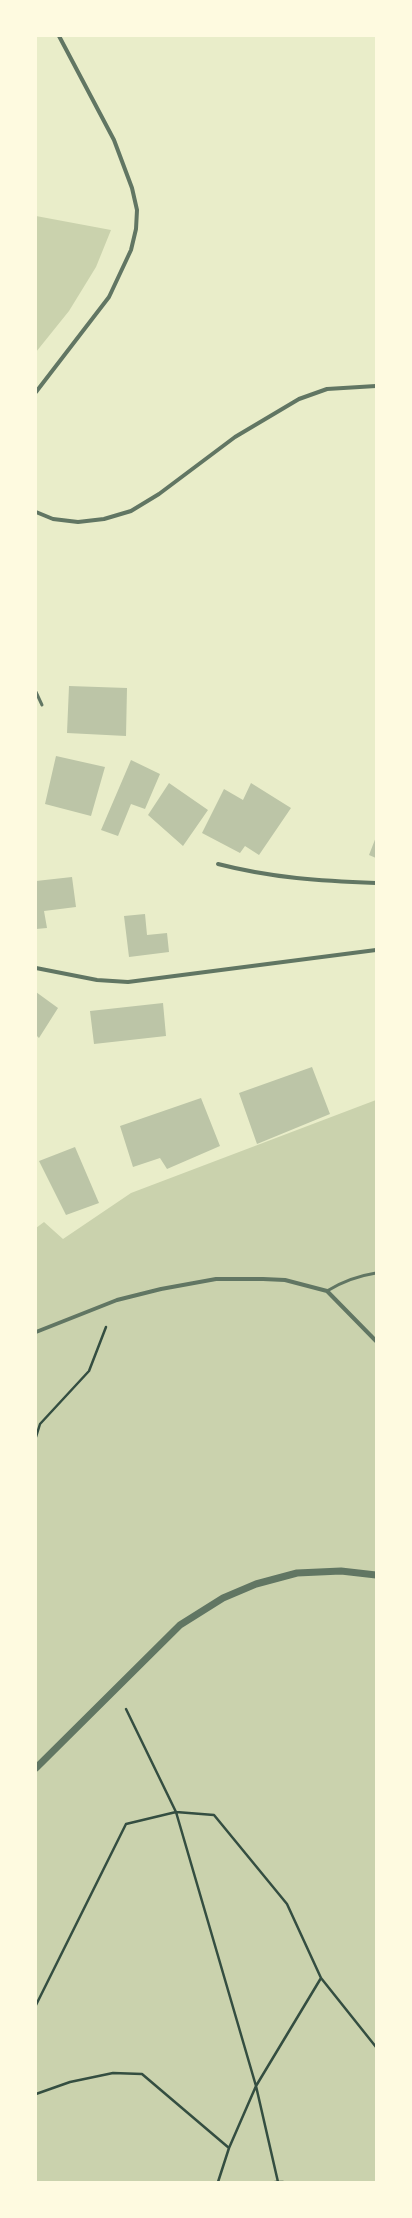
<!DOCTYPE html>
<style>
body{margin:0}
#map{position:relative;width:412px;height:2218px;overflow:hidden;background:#e9edc9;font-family:Barlow,sans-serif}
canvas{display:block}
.frame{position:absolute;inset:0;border:37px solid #fefae0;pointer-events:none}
</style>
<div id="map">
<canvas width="412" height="2218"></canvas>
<div class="frame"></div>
</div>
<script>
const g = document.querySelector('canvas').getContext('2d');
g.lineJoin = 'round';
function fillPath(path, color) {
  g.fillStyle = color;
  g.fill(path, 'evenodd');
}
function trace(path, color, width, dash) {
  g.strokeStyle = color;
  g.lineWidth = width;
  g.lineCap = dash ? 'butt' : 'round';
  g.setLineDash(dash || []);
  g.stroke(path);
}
fillPath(new Path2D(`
 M36,216L111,230L96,267L69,311L36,352Z
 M376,1100V2182H36V1228L44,1222L63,1239L131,1193Z`), '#cad2ad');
fillPath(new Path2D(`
 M69,686L127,688L126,736L67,733Z
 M56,756L105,767L91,816L45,804Z
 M131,760L160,774L145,809L131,804L118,836L101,830Z
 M169,783L208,810L183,846L148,815Z
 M251,783L291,808L259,855L245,846L240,853L202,833L224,789L243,800Z
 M376,837V858L369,855Z
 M72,877L76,907L44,911L47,928L36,929V881Z
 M145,914L147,935L167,933L169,952L129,957L124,916Z
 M36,992L58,1008L39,1038L36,1035Z
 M163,1003L166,1036L94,1044L90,1011Z
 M312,1067L330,1114L257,1144L239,1093Z
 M201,1098L220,1146L167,1169L160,1158L133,1167L120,1126Z
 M75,1147L99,1203L66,1215L39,1161Z`), '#bcc5a7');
trace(new Path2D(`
 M36,1437L40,1424L89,1371L106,1327
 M126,1709L176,1812L256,2086L278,2182
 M36,2005L126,1824L176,1812L214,1815L287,1904L321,1978L376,2047
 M36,2094L70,2082L113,2073L142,2074L229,2148
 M218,2182L229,2148L256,2086L321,1978
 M275,2182H283`), '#344e41', 2.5);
trace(new Path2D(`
 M36,692L42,705
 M327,1291C343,1281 357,1276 376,1273`), '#617663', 3);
trace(new Path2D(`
 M36,392L109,297L131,250L136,229L137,210L132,188L114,140L59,36
 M36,512L53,519L78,522L104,519L131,511L159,494L235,437L299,399L327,389L376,386
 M218,864C272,878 321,881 376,883
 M36,968L97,980L128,982L376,950
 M36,1332L117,1300L161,1289L216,1279H263L285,1280L327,1291L376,1341`), '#617663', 4);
trace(new Path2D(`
 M36,1768L180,1625L223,1598L256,1584L297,1573L341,1571L376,1575`), '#617663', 7);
</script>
